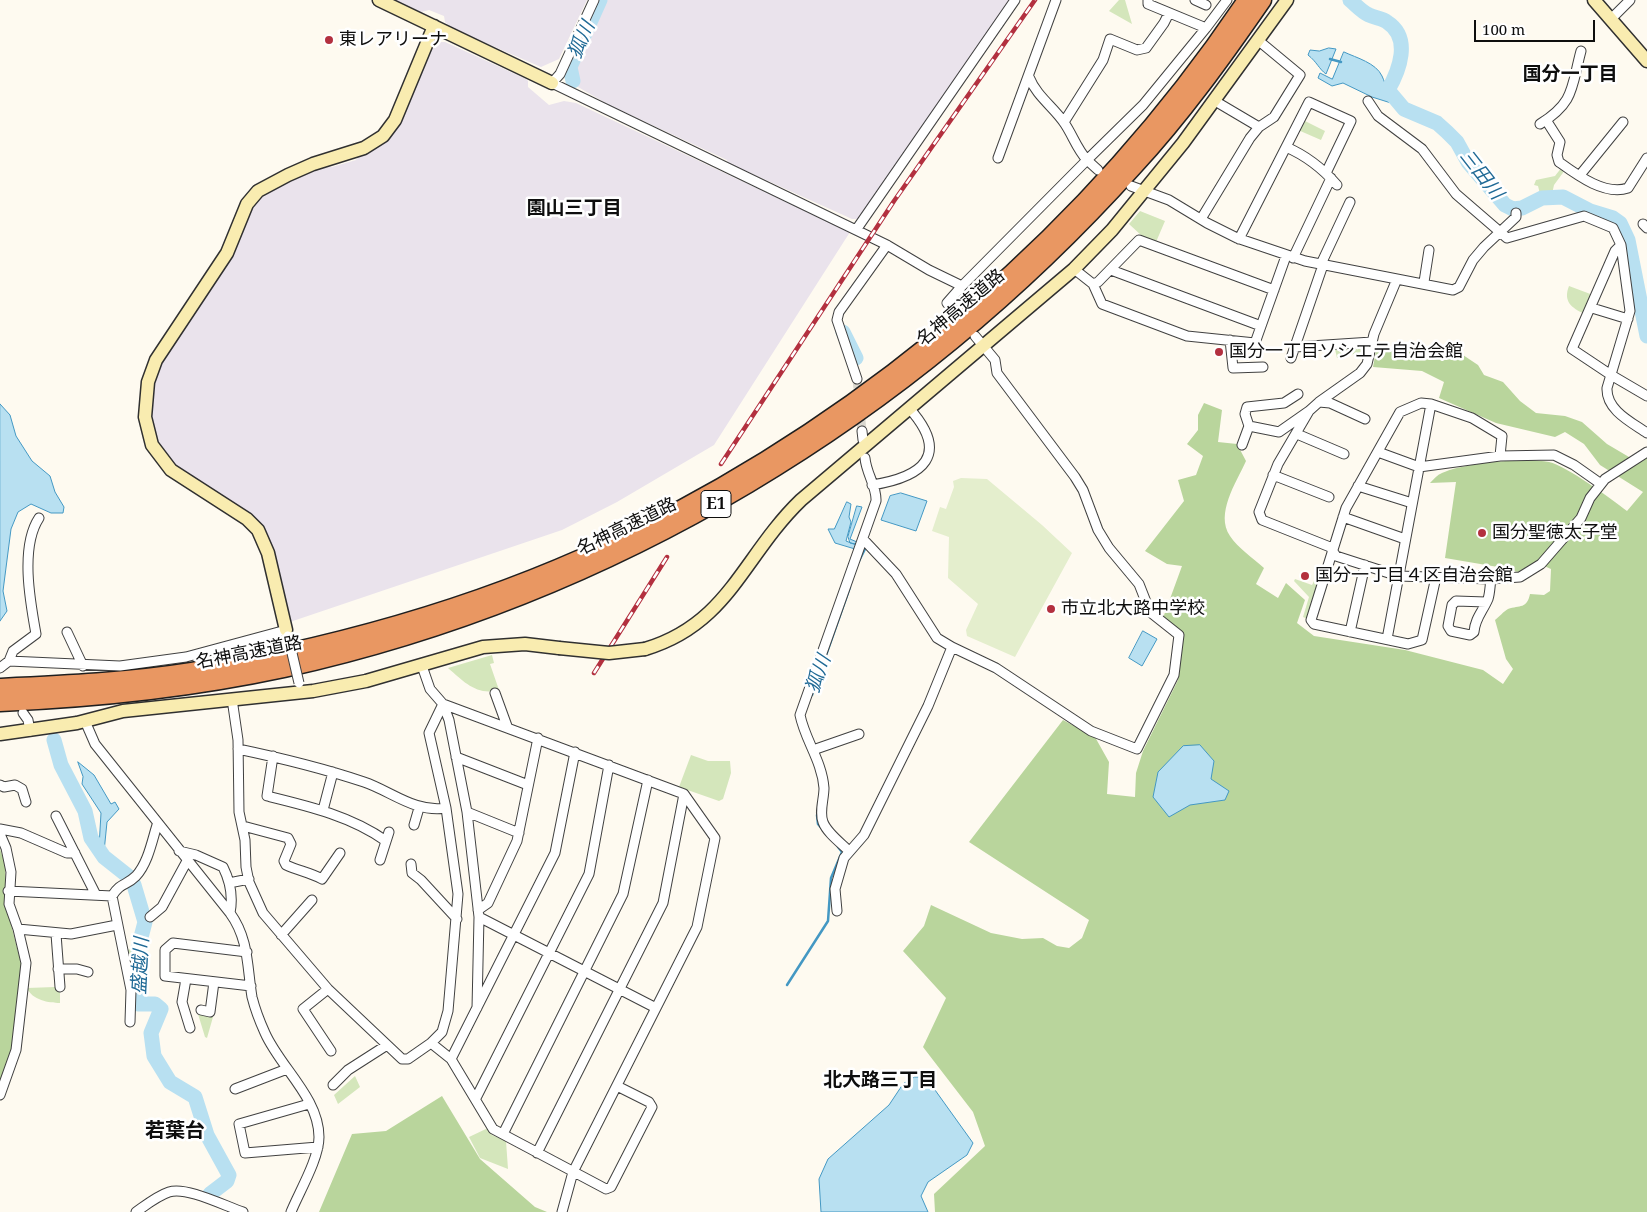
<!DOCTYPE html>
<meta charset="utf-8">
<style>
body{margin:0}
#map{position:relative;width:1647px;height:1212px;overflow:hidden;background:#fefaf0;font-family:"Noto Serif",serif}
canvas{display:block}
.scale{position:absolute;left:1474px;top:20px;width:121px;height:22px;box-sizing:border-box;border:2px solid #0e0e0e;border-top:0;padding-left:6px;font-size:15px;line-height:18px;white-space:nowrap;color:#0e0e0e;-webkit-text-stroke:4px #fff;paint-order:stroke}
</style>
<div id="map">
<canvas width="1647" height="1212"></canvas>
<div class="scale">100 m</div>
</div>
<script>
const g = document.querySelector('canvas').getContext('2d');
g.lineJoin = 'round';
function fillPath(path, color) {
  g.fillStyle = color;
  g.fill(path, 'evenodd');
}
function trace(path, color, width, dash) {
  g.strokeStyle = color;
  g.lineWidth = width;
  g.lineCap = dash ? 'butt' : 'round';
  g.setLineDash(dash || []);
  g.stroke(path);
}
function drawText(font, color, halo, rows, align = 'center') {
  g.font = font + ' "Noto Serif","Noto Sans JP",serif';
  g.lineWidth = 5;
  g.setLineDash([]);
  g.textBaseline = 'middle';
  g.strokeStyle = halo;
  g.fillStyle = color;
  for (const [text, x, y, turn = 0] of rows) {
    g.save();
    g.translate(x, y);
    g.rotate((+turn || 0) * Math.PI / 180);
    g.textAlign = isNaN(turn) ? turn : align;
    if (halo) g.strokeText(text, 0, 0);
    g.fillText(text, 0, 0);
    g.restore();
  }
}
fillPath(new Path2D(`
 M394,0H587L559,59L541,67L451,28L445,22L444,16L429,10L421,12Z
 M604,0H1012L860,219H852L728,163L727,160L611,106L578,87L573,69Z
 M436,42H445L526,79L528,81V87L549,105L564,101L576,103L850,232L714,445L617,502L562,530L290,622L267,537L178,471L159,449L148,418L157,367L258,197L314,168L332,167L356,160L360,154L373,149L432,44Z`), '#eae3ec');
fillPath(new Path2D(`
 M1119,0H1125L1132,24L1109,11Z
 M1303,120L1325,131L1321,140L1298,130Z
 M1562,167L1565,170L1554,185L1552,194H1540L1538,186L1534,185L1536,180L1555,176Z
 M1140,211L1165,221L1156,242L1142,236L1129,224Z
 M1569,286L1593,295L1585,314C1571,308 1563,301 1569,286Z
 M1361,346L1366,351L1337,358L1335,349Z
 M1317,575L1323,577L1310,620L1303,617L1309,597L1294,581L1295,579L1312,585Z
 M492,655L494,663L490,664L499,690C477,696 464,682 448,668Z
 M691,755L708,761H730L731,773L723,799L719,801L679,787Z
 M132,949L135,959L134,991L126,950Z
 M55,987L60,989V1003C49,1003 32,1000 27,988Z
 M198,1014L213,1017L207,1038L205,1037Z
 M355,1076L360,1087L338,1104L334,1095Z
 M488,1128L492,1135L506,1141L508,1169L480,1158L469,1137Z`), '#d4e6bb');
fillPath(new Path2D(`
 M1377,346L1397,353L1431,350L1457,351L1478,365L1484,375L1503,382L1520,401L1536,413L1565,416L1582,422L1607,444L1629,457L1641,462L1647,458V1212H935L934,1194L985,1146L973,1112L923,1047L946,998L903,951L924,926L931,905L991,933L1022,939L1043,938L1057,946L1069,948L1082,938L1089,920L969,842L1063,720L1095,737L1109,762L1107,794L1135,797L1136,773L1143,751L1178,680L1183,632L1163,618L1182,566L1167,564L1145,551L1184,501L1178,480L1196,475L1203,456L1187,444L1198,430V415L1204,403L1222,410L1218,442L1237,444L1246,461C1236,483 1215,514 1230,536C1238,548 1253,558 1264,568L1256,584L1278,598L1286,583L1305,600L1297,623L1314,636L1405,650L1483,670L1503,684L1513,669L1506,659L1495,620C1499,617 1504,611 1508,609C1520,605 1527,609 1530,594L1544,595L1550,591L1551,569L1535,562L1518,572L1498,567L1445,558L1456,482L1430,483C1434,479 1437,475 1442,473C1463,463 1526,457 1549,462C1567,466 1611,499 1627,511L1643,492L1600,465L1584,444L1565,432L1555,437L1496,423L1439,398L1444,382L1422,371L1373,367Z
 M0,849L5,864L6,905L22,967L16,1036L0,1084Z
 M442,1096L480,1159L535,1207L547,1212H319L352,1134L386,1131Z`), '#b9d59c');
fillPath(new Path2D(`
 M961,478L987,479L1042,525L1072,553L1015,657L967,636L966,630L978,604L948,578L949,537L932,531L940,507L946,509L954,487L953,481Z`), '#e4eecd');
const water = new Path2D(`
 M1329,48L1336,49L1326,74C1319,69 1317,62 1308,55L1310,50L1319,51Z
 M1344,52C1357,58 1376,63 1382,76C1386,85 1387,91 1393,98L1391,103L1372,97L1343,83L1332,86L1318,78L1320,73L1332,79Z
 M0,404L10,415L16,436L32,461L50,476L55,492L64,507L63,513H51L31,504L18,512L11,529L3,591L7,611L0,621Z
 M901,493L927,501L916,531L881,520L890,496Z
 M847,502L851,504L849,517L851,522L846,541L856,545L855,549L835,543L828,529H834Z
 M857,506L862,507L850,539L857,542V544L850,543L848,537Z
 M1143,631L1157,639L1142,666L1129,658Z
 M1200,745L1214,761L1211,779L1229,791L1225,800L1190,805L1169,817L1153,797L1158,772L1183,746Z
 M78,762L94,775L111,804L115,802L119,809L107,822L104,852L99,847L101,813L82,784L83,777Z
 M915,1077H921L930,1083L973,1143L967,1155L928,1182L921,1196L928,1212H821L819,1179L828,1159L889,1105L903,1084Z`);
fillPath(water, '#b8e0f1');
trace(water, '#4498c3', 1);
trace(new Path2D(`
 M1330,59L1341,62
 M1391,100L1404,109
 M859,561L865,549
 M812,695L850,587
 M817,815L818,824L823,830
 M787,985L828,921L831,878L842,852L838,847`), '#4498c3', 2.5);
trace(new Path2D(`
 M1350,0C1356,5 1362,12 1369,15C1375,18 1382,18 1387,22C1412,38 1399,71 1388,90L1404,109L1437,123L1447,132L1457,142L1468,162L1505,205L1513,209L1522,208L1542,198L1563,197L1590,211L1613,218L1620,223L1628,240L1647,336
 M573,81L570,67L600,0
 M843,332L856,358
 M54,740L61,765L85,811L91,838L104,857L128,876L134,885L145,922L139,945L136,1002L138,1004H155L161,1009L151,1033L154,1056L170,1082L195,1097L207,1135L229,1175L227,1181L210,1194V1196`), '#b8e0f1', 15);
trace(new Path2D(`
 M857,379L862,431`), '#dad7ce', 9, [9, 4.5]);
const street = new Path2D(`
 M594,0L560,74L552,83L887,245L929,270L962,286L1087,160L1098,170
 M1195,0L1206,5
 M1612,18L1630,0
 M1206,28L1227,0
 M1029,77C1037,97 1054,107 1065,124C1073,136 1077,149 1087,160L1143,105L1206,28L1148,4V0
 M1215,101L1259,127
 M1368,101L1378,116L1422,149L1456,194L1507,238L1584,216L1613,228L1621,245L1630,311L1607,388C1606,410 1631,422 1647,433
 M1546,120L1560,142L1557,155L1559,162C1577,175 1605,196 1628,188L1647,158
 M1064,122L1103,60L1110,39L1137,50L1146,48L1164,23L1169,13
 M1540,124C1575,102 1571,88 1581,51
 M1286,147C1307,156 1323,169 1337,185
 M998,158L1056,0
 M1580,175L1623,122
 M1131,186L1169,200L1207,223L1237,238L1305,261L1453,290L1459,287L1473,260L1484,247L1516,217V213
 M1201,219L1250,138L1259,127L1274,117L1300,75L1259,41
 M1643,224L1647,228
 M856,230L1015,0
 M1239,239L1309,102L1351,121L1326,173
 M1621,245L1615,251L1572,349L1611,375L1647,396
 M1293,258L1331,178
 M1321,264L1350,202
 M1074,269L1093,284L1102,304L1187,336L1255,343L1286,256
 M1111,270L1261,326
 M1397,279L1374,334L1367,364L1360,373L1319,402L1309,411L1278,464L1259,512L1262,520L1330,547L1336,556L1398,576L1491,579L1520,577L1541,564L1581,518L1590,498L1605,479L1647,452
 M1424,282L1429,250
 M1093,284L1098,282L1139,240L1274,290
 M1592,308L1628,319
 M953,309L947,303L962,286
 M1230,340L1233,368L1263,367
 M1295,347L1372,342
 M1291,358L1323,265
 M857,379L837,320L839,312L887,245
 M1319,402L1330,403L1365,419
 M1249,426L1279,432L1309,411
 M862,431L863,440
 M1297,434L1344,454
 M1242,445L1249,426L1245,414L1247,407L1284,403L1298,394
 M1378,452L1419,467L1500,456L1554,455L1574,465L1601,484
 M1273,475L1329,497
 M872,485C923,477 951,455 909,408
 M1358,486L1412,503
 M1343,517L1405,539
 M1436,577L1422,640L1408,644L1314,624L1311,620L1346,508L1400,412L1421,403L1431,404L1472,418L1502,436L1500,456
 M1486,602L1456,601L1452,605L1448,626L1451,631L1470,635L1474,632C1475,618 1483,611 1488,599C1490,593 1490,585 1491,579
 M67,632L83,666
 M1350,632L1365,565
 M1387,639L1431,404
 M952,647L996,668L1091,731L1137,749L1174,675L1179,635L1150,612L1139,584L1109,548L1098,530L1083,490L1075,477L997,373L995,360L975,336
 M9,661L13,651L36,634C30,601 20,547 39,518
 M422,666L430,689L443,704L449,720L467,812L479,917L477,1008
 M0,668L9,661L120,666L186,657L286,630L287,634
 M495,693L507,726
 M232,699L238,740L239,812L245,840L246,867L249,882L263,913L328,989L402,1059H408L431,1043L442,1032L448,1011L458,894L446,808L429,733L443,704L684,794L715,838L697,927L573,1172L562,1212
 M23,713L28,720L30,731
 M85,721L95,744L230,913C249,939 247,967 252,997C255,1009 260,1022 265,1033C280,1067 319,1098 319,1137C319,1159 299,1192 291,1212
 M238,749C281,758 322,768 364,782C391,791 415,813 446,808
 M813,750L859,734
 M273,756L267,796C308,806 351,816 386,841
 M456,757L528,785
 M0,785L4,787L15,785L22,789L26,802
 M323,810L333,772
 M467,812L519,833
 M56,816L96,895
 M414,825L419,808
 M243,826L288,838L291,844L284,861L286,865C299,871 309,872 322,879L340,853
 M0,829L21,833L67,853H75
 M0,834L6,848L11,872L9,904L18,929L26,963L16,1050L0,1095
 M179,851L196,855L223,867C230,881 233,898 230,913
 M849,851C841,843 827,833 823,822C819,812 824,799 824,788C822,761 805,740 800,715L876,501C877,487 866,473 865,458
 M380,860L389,832
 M411,864L412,873L421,880L457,919
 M229,883L249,879
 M8,891L112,896C121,882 126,886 136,876C148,863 152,841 157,825
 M112,896L131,990L130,1022
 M478,910L488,903L517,841L538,738
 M837,911L835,889L844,858L864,835L928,706L952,647L937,638L896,574L863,539
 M150,917L162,907L187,861
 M479,917L656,1008
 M18,929L71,934L117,925
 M56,934L60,987
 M281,935L312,900
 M247,952L173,943L165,950V976L251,986
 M58,969H77L88,972
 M186,979L182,1002L190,1028
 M328,989L303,1009L331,1051
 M201,1010L210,1012L214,982
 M431,1043L451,1059L493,1129L606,1189L611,1187L652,1107L649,1102L617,1086
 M451,1059L555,853L575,752
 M333,1085L348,1070L387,1045
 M235,1089L287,1069
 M476,1098L589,874L609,765
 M309,1104L239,1124L245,1153L318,1147
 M503,1134L623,894L648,780
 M537,1153L663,903L684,794
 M136,1212C146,1205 157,1196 169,1192C186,1186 225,1206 243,1212`);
const secondary = new Path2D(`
 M379,0L552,83
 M1594,0L1647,61
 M286,630L268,553L258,530L247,519L171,470L152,445L145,417L148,382L156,360L227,253L247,204L258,191L288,175L313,164L364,148L383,136L395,120L434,26
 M645,649C729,624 743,556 801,500L1074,269L1112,230L1183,143L1287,0
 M0,734L77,723L123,711L313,691L366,681L483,647L525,644L559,648`);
const highway = new Path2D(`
 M0,687C64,684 129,681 192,671C342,645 494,602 630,535C876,414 1094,227 1246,0
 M0,703C95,699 191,689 284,669C614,596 909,417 1134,167C1182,115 1223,58 1263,0`);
trace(street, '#414141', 11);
trace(secondary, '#303030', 15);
trace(highway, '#1f1f1f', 19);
trace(street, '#fff', 9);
trace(secondary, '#f9ecb0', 12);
trace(highway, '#e99762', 16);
const rail = new Path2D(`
 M721,464L894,201L1035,0
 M594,673L667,557`);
trace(rail, '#b3303f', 4.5);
trace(rail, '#fff', 2.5, [8]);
const streetBridge = new Path2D(`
 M288,636L299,683`);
const secondaryBridge = new Path2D(`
 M559,648L609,653L645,649`);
trace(streetBridge, '#414141', 11, []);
trace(secondaryBridge, '#303030', 15, []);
trace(streetBridge, '#fff', 9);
trace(secondaryBridge, '#f9ecb0', 12);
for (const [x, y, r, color] of [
 [329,40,5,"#b3303f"],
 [1219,352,5,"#b3303f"],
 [1482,533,5,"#b3303f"],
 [1305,576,5,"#b3303f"],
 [1051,609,5,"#b3303f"]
]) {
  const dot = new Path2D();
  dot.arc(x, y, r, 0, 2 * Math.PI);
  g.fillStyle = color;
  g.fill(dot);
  trace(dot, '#fff', 2);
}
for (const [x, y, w] of [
 [716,504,30]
]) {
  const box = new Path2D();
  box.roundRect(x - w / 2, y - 13.5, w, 27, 4);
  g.fillStyle = '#fff';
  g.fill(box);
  trace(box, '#0e0e0e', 1);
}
drawText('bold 16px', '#0e0e0e', null, [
 ["E1",716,504]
]);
drawText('18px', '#0e0e0e', '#fff', [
 ["東レアリーナ",339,40],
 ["国分一丁目ソシエテ自治会館",1229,352],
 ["国分聖徳太子堂",1492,533],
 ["国分一丁目４区自治会館",1315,576],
 ["市立北大路中学校",1061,609]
], 'left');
drawText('18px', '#0e0e0e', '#fff', [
 ["名神高速道路",961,308,-40],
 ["名神高速道路",627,527,-26],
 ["名神高速道路",249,653,-11]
]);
drawText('italic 19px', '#206a96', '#fff', [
 ["狐川",582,40,-66],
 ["三田川",1481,175,52],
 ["狐川",819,674,-70],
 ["盛越川",141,966,-87]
]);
drawText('bold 19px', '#0e0e0e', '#fff', [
 ["国分一丁目",1570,75],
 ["園山三丁目",574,209],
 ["北大路三丁目",880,1081]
]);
drawText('bold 20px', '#0e0e0e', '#fff', [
 ["若葉台",175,1131]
]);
</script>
